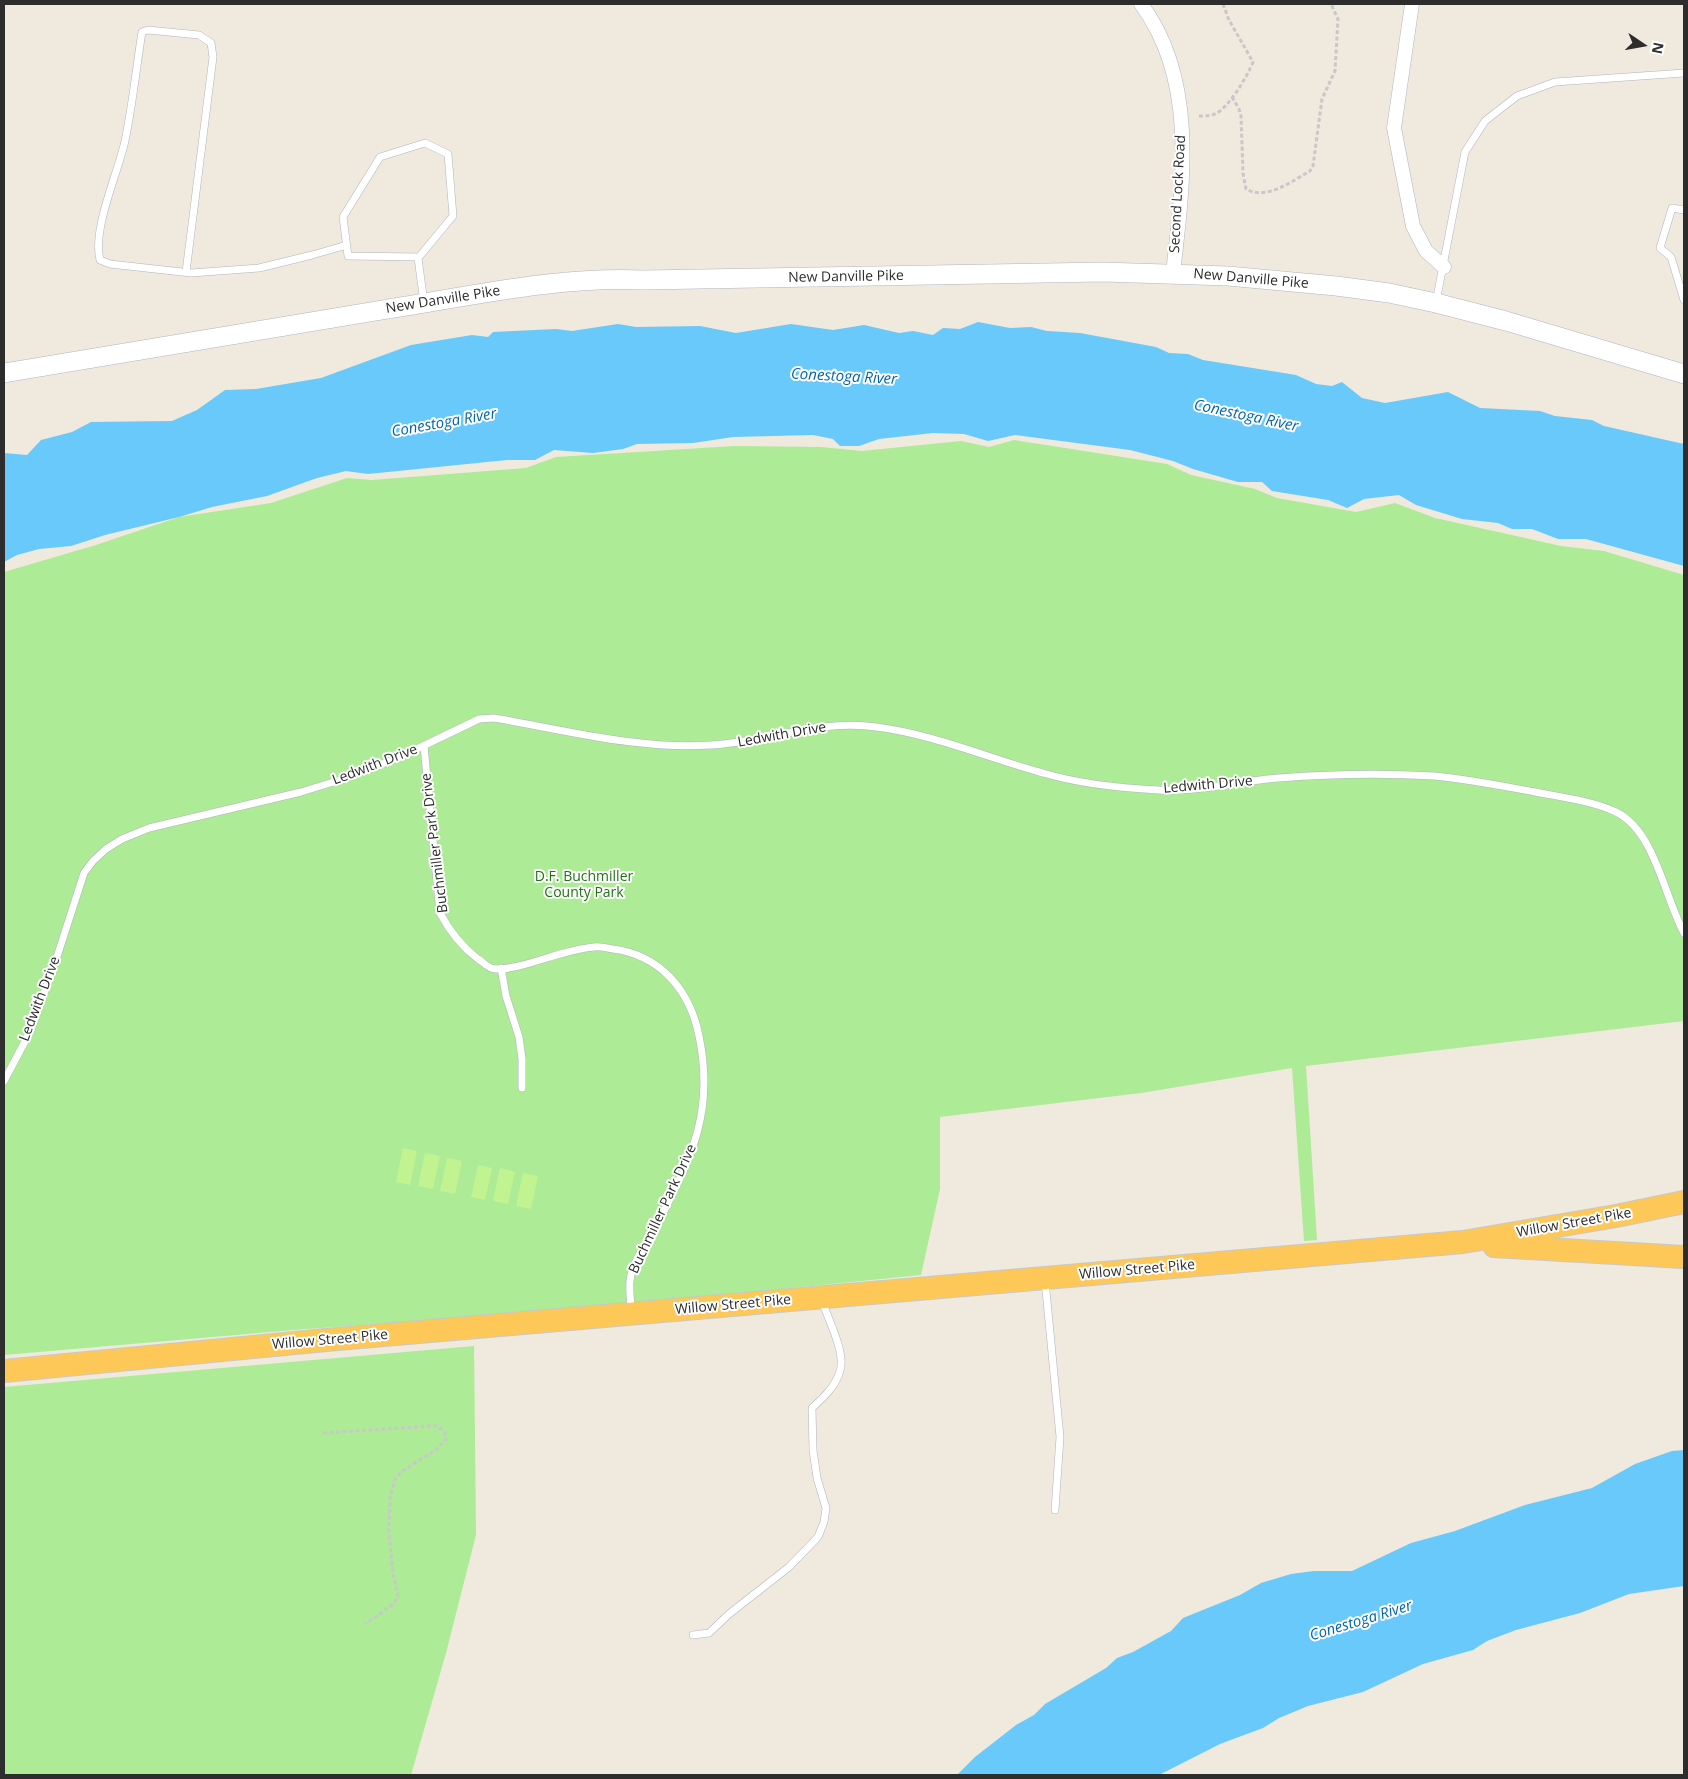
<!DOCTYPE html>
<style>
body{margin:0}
#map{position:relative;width:1688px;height:1779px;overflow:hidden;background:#efe9de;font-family:"Open Sans",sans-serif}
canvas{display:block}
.frame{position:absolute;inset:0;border:5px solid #2d2d2d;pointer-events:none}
.north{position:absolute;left:1618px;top:20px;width:50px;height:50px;-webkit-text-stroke:4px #fff;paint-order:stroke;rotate:102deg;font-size:14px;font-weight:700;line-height:20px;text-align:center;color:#2d2d2d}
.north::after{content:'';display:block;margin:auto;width:18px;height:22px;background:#2d2d2d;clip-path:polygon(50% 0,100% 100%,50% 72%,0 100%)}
</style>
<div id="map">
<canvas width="1688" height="1779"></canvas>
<div class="frame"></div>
<div class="north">N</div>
</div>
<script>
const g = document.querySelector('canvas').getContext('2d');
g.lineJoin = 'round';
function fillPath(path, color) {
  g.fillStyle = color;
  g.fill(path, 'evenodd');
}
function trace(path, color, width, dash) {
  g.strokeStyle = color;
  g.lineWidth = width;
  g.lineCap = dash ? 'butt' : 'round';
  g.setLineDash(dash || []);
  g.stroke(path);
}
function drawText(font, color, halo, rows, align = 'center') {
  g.font = font + ' "Open Sans",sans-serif';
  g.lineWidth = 4;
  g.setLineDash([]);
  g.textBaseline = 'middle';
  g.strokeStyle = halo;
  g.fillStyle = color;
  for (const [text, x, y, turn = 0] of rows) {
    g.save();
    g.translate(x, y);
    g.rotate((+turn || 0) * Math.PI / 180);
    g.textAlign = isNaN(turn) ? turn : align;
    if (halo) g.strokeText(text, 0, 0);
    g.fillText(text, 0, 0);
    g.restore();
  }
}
fillPath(new Path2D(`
 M1014,440L1167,464L1191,475L1255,489L1277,498L1356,512L1395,503L1435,518L1561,546L1604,551L1684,575V1021L1306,1066L1317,1240L1304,1241L1292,1068L1141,1093L940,1117V1189L921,1275L584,1309L294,1330L4,1355V572L96,545L179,517L271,503L347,478L372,480L526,468L556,457L638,452L734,446L821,447L862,451L961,441L989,447Z
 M474,1346L476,1535L446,1653L411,1775H4V1387Z`), '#adeb96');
fillPath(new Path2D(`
 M403,1148L417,1151L410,1185L396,1182Z
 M425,1153L440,1156L433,1189L418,1186Z
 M447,1158L462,1161L455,1194L440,1191Z
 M478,1165L492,1168L485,1200L471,1197Z
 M500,1168L515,1172L508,1204L493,1201Z
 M523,1173L538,1176L531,1209L516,1206Z`), '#c2f391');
fillPath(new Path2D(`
 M978,322L1010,328L1031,327L1047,331L1080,333L1156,347L1169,353L1188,354L1203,360L1296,375L1316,384L1332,386L1342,382L1362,398L1385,403L1448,392L1480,408L1540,411L1555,416L1592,420L1604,426L1684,444V566L1586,539H1558L1532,529H1512L1498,523L1462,519L1416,505L1399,495L1364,499L1347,508L1328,500L1272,491L1262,482H1238L1193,469L1173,461L1130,450L1015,435L988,441L964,434L933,433L879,439L859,446H840L833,439L813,435L733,437L693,443L637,444L623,449L593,453L554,450L535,460H507L368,474L346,471L317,478L267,496L212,507L179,517L105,535L71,546L39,549L17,555L4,562V453L27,455L41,440L72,432L91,422L172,421L197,410L225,390L256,389L321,378L411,345L472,335L488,337L493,332L556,329L572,331L618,324L636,327L700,326L736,333L791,324L833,330L864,325L899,333L913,331L933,335L943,328L960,329Z
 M1684,1450V1586L1629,1594L1580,1613L1516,1630L1487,1641L1473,1650L1423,1664L1363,1692L1308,1706L1279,1718L1263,1728L1220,1744L1159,1775H957L975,1757L1016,1725L1034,1715L1045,1704L1106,1668L1117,1658L1133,1652L1171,1631L1183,1618L1240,1595L1261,1583L1291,1574L1314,1571H1352L1411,1543L1455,1531L1525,1505L1592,1488L1635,1464L1672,1451Z`), '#68c9fa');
const service = new Path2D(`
 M1684,210L1672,208L1660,248L1671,257L1684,300
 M419,257L348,256L343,217L380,157L425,143L448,154L453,216L419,257L418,258L424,303
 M186,272L213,57L211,43L199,35L148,30L142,32L141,38C136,72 132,107 125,141C118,173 92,229 100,260L110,264L191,273L259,268L312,255L347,245
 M1436,302L1465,152L1485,121L1517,96L1555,82L1684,73
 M424,746L440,913C450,932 461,946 478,959C482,961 486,966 491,968C505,973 545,958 560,954C571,951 583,948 594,947C600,946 607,948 613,949C660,955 690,990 699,1036C715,1113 691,1157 658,1223C649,1242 632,1260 630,1281C629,1291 631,1301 631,1311
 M501,968L506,996L519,1037L522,1059V1088
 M4,1081L30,1032L55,963L84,873L93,861L106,849L122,839L149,828L301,792L340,780L398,758L479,719L494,718C565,730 639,750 711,745C767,742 819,719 876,727C933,734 988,758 1043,773C1080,784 1119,788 1158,790C1199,792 1239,781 1279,778C1330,774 1382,773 1434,776C1468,779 1502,786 1535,792C1561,797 1593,801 1616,812C1655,831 1664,896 1684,933
 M1045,1280L1060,1437L1055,1510
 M693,1635L709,1633L729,1614L789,1567L818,1537L824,1522L826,1508L817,1478L813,1450L812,1408C823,1398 836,1386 840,1371C846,1353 828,1319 822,1301`);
const minor = new Path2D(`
 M1141,4C1198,80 1183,185 1173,273
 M1412,4L1394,128L1413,226L1426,251L1444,267`);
const secondary = new Path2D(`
 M4,373C132,351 260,330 388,309C472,296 559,276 644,280L1103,272L1228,276L1336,286L1389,293L1436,303L1506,321L1684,374`);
const trunk = new Path2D(`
 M1494,1246L1684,1257
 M4,1371L326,1340L1463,1242L1616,1216L1684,1202`);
trace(service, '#b2b3c1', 8);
trace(minor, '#b2b3c1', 15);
trace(secondary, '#b2b3c1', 20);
trace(trunk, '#c8c8c8', 24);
trace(new Path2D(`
 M1232,97L1239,109L1241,116L1243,173L1246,189C1266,201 1292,181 1310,171L1313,166L1322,99L1335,71L1338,19L1331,4
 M1199,116C1204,116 1210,116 1215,114C1229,108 1248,75 1253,62L1229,20L1223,4
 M323,1433L432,1426H437L445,1432L446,1439L437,1449L401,1472L395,1479L390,1498L389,1532L393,1574L398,1595L394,1604L365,1624`), '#c8c8c8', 3, [4, 2.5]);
trace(service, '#fff', 7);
trace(minor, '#fff', 14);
trace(secondary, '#fff', 19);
trace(trunk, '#fec858', 22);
drawText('14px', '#2d2d2d', '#fff', [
 ["Second Lock Road",1178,194,-87],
 ["New Danville Pike",846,277,-1],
 ["New Danville Pike",1251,279,5],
 ["New Danville Pike",443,300,-9],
 ["Ledwith Drive",782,735,-10],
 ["Ledwith Drive",375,765,-21],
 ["Ledwith Drive",1208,785,-5],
 ["Buchmiller Park Drive",435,843,-97],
 ["Ledwith Drive",40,999,-69],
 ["Buchmiller Park Drive",663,1209,-65],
 ["Willow Street Pike",1574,1223,-10],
 ["Willow Street Pike",1137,1270,-5],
 ["Willow Street Pike",733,1305,-5],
 ["Willow Street Pike",330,1340,-5]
]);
drawText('14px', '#217314', '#fff', [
 ["D.F. Buchmiller",584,877],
 ["County Park",584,893]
]);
drawText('italic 15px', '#0165ad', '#fff', [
 ["Conestoga River",844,377,3],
 ["Conestoga River",1246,416,12],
 ["Conestoga River",444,423,-10],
 ["Conestoga River",1361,1621,-17]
]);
</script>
